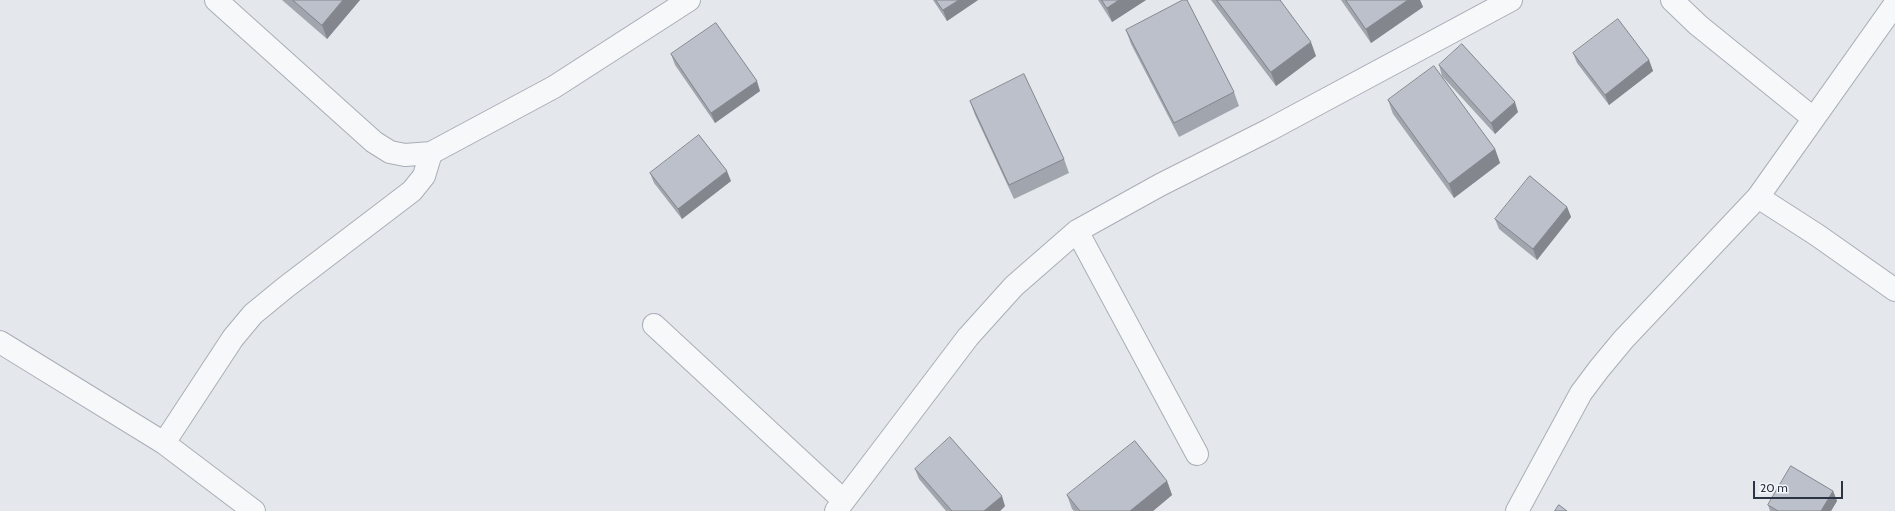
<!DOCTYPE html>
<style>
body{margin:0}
#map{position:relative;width:1895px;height:511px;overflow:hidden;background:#e4e7ec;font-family:Cabin,sans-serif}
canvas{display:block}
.scale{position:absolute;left:1753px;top:481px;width:90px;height:18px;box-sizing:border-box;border:2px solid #2b3445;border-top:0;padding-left:5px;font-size:12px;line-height:14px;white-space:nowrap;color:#2b3445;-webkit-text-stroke:3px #f4f6f9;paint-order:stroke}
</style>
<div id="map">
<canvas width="1895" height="511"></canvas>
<div class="scale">20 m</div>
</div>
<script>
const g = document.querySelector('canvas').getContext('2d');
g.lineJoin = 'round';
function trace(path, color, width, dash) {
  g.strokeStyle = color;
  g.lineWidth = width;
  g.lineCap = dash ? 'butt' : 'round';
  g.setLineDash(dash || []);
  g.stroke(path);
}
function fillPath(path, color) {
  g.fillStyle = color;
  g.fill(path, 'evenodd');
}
const minor = new Path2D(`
 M216,0L374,142L390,152L405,155L431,153L554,87L689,0
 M1672,0L1698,25L1813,118
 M1758,197L1817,235L1895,290
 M1077,231L1197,454
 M654,325L843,500
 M0,342L164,443L254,511
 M164,443L233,338L253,314L286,287L412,191L424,176L431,153
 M836,511L968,337L1014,286L1077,231L1160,185L1269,130L1511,0
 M1517,511L1581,393L1599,369L1623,340L1758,197L1895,4`);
trace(minor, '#a9aeb7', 24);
trace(minor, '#f7f8fa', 22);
fillPath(new Path2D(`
 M282,0H360L327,39Z
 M933,0H978L947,21Z
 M1098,0H1146L1112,22Z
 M1211,0H1280L1316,56L1276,86Z
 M1341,0H1420L1423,7L1371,43Z
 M1126,30L1234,92L1239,106L1179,137L1131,44Z
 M1573,53L1649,60L1653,71L1609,105L1577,63Z
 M671,54L760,91L715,123L675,65Z
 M1439,65L1518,112L1495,134L1442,76Z
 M1388,100L1495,149L1500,163L1454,198L1393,114Z
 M970,101L1064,159L1069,173L1014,199L975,115Z
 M650,173L731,181L682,219L654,183Z
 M1567,207L1571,217L1537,260L1499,229L1495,219Z
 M915,469L1005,506L1000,511H946L919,479Z
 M1167,481L1172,495L1153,511H1074L1072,509L1067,495Z
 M1833,491L1837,501L1831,511H1770L1768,505Z`), '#a1a5ae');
fillPath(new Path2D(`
 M343,0H360L327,39L322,25Z
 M959,0H978L947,21L943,10Z
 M1119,0H1146L1112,22L1107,8Z
 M1408,0H1420L1423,7L1371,43L1366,29Z
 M1311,42L1316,56L1276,86L1271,72Z
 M1649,60L1653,71L1609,105L1605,95Z
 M757,81L760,91L715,123L711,113Z
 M1515,102L1518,112L1495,134L1491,123Z
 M1495,149L1500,163L1454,198L1449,184Z
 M727,171L731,181L682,219L678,209Z
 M1567,207L1571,217L1537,260L1533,249Z
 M1167,481L1172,495L1153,511H1130Z
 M1833,491L1837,501L1831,511H1821Z
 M1002,496L1005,506L1000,511H984Z`), '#83868d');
const building = new Path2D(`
 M293,0H343L322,25Z
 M936,0H959L943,10Z
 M1102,0H1119L1107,8Z
 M1183,0H1187L1234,92L1174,123L1126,30Z
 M1217,0H1280L1311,42L1271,72Z
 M1346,0H1408L1366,29Z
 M1618,19L1649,60L1605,95L1573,53Z
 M716,23L757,81L711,113L671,54Z
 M1462,44L1515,102L1491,123L1439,65Z
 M1434,66L1495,149L1449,184L1388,100Z
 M1024,74L1064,159L1009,185L970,101Z
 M699,135L727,171L678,209L650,173Z
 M1530,176L1567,207L1533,249L1495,219Z
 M950,437L1002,496L984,511H952L915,469Z
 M1135,441L1167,481L1130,511H1080L1067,495Z
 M1791,466L1833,491L1821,511H1778L1768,505Z
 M1559,505L1567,511H1555Z`);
fillPath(building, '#bbc0ca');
trace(building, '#83868d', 1);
</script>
